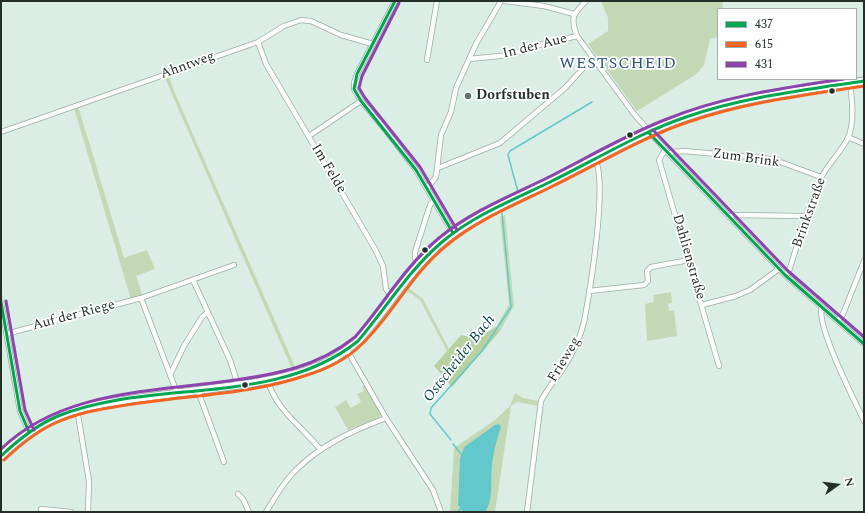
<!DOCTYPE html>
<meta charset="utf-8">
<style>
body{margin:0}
#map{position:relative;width:865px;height:513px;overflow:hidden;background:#dbeee5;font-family:Spectral,serif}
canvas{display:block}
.frame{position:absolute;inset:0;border:2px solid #223029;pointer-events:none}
.legend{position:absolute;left:717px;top:8px;width:140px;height:72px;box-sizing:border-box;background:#fff;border:1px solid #a7aca9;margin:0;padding:5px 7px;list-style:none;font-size:12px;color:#223029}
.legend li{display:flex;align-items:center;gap:8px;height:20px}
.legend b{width:20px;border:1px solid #a7aca9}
.north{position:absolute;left:817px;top:465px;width:40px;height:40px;-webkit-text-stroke:3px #fff;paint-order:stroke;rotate:76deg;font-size:11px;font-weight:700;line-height:16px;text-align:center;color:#223029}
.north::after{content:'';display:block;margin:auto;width:14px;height:18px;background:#223029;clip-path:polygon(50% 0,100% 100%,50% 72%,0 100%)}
</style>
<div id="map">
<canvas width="865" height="513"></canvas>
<div class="frame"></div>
<ul class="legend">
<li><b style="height:5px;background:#00a651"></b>437</li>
<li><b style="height:5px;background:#f26522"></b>615</li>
<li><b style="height:5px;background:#8e44ad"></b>431</li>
</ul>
<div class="north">N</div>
</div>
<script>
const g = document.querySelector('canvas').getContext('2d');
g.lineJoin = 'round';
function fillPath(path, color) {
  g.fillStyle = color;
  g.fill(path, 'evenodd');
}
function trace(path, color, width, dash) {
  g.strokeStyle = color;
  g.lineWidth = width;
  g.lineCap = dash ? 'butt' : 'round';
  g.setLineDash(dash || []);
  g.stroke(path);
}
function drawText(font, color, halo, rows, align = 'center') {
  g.font = font + ' Spectral,serif';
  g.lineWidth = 3.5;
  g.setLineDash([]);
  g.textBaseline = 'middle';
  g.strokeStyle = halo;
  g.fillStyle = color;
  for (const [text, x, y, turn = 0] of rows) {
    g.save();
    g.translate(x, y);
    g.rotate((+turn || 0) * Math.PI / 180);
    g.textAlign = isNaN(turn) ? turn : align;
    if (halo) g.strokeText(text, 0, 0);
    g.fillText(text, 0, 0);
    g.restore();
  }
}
fillPath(new Path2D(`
 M601,1H723L722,9H718L717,37L710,39L704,65L695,75L637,111L588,44L608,31V18Z
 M169,76L174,91L296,369H292L171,92L165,77Z
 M78,106L124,258L147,250L155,269L136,276L144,300L132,303L74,108Z
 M505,215L514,306L500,331L497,326L509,304L500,217Z
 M1,288L19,388L13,390L1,319Z
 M409,288L423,299L449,349L447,351L420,300L407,291Z
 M671,292L672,303L668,304L669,311L674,310L677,336L647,341L645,304L654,302L653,295Z
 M365,385L381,414L380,417L348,430L335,407L346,400L351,408L361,402L357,394L364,391L362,387Z
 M515,393L523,398L537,401L540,398L539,406L517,402L511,406L495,512H450L454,448L495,420L510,406Z`), '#c3d9b5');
fillPath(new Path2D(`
 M497,326L500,331L452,387L434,366L461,335L477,339Z`), '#b7d1a1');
fillPath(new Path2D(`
 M499,424L501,427C497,438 493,454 492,466C490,481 494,499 485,512H463L458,505L460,459L464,447L495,425Z`), '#63c8cc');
trace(new Path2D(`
 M518,192L508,155L510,151L592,102
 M451,440L430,414L431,408L482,351L511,307L502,213
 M453,444L462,455
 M458,512L461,508`), '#63c8cc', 1.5);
const minor = new Path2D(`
 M395,1L357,74L354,83V89L361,101L383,127L416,170L453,233
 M505,1L544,6L574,14
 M586,1C573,14 570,18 577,36L634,114L669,154L785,275L864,344
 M258,42L266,64L375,249L383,266L386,289L392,297
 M469,59L510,55L539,45L577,36
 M427,60L437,1
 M1,132L258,42L284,26L301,20L311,21L341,35L373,44
 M309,136L361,101
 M848,137L864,144
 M665,150L659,160L719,366
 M669,154L672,152L684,151L762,158L775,160L821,177
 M438,168L500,143L565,88L585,66L593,60
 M427,188L436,177L441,135L451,112L456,88L476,44L501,1
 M729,217L733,215L806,216
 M419,264L415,258V252L430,205L434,200
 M785,275L789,271C799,240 807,208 821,178C828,164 841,152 848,138C855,122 852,99 850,83
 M193,280L230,360L238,385
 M589,291L644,285L648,281L647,271L651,267L689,260
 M141,298L177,393
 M1,302L20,411L29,432
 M702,305L736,296L750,290L779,269
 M822,307C815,324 855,401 864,421
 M838,320L843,314L864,261
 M6,334L141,298L234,265
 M347,350L386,418L433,490L441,512
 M170,375L184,346L202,317L207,313
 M268,380C274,408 303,428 320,449
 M198,391L224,462
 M77,409L89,481L88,512
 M238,494L243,499L249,512
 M41,509L71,512
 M266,512C274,499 283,483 294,472C320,445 352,431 386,418
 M527,512L541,401C547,389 555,380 562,370C572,355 580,339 584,322C590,291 608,183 595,159`);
const secondary = new Path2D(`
 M1,456C20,437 41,422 67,413C87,405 110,403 132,399C170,394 208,389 247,384C288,377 326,370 358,341C387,309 409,270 442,242C474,216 513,200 550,182C595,160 639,133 686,117C743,97 805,90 864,81`);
trace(minor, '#9caba4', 6);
trace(secondary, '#9caba4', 9);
trace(minor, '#fafcfb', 4.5);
trace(secondary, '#fafcfb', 7);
trace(new Path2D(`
 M395,1L357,74L354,89L361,101L416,170L453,233
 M649,133L785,275L864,344
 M1,302L20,411L29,432
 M1,456C18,440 36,425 58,416C152,378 275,408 358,341C386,308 409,270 442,242C474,215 513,200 550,182C595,160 639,133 686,117C744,97 804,90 864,81`), '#00a651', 3);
trace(new Path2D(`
 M4,460C19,446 33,434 51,425C75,413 100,409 126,405C186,395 250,395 307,375C327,369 347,359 362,344C393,314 412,273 447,245C478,219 517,204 553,186C598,164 641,138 688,122C745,102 805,95 864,86`), '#f26522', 3);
trace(new Path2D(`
 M399,3L362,76L359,88L365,98L420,167L457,230
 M653,130L788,271L864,337
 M6,301L25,410L34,430
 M1,449C61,391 150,392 228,381C274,375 318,367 355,337C383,305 405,266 439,238C470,212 510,196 547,178C587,158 625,135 667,119C723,96 784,88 843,79`), '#8e44ad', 3);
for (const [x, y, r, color] of [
 [832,91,3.5,"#223029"],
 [468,96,4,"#63726b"],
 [630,135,3.5,"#223029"],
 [425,250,3.5,"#223029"],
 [245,385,3.5,"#223029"]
]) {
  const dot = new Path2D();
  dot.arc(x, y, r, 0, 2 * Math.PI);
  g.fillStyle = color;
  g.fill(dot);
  trace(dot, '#fff', 1.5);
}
drawText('14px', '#223029', '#fff', [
 ["In der Aue",535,47,-14],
 ["Ahntweg",188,66,-20],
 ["Zum Brink",746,159,8],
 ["Im Felde",328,169,59],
 ["Brinkstraße",810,213,-70],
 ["Dahlienstraße",688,257,74],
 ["Auf der Riege",74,316,-15],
 ["Frieweg",565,360,-59]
]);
drawText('bold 14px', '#223029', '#fff', [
 ["Dorfstuben",476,96]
], 'left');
drawText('italic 15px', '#003f43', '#fff', [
 ["Ostscheider Bach",460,359,-52]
]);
g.letterSpacing = '1px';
drawText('16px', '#2a4d84', '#fff', [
 ["WESTSCHEID",618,65]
]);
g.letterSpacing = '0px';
</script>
